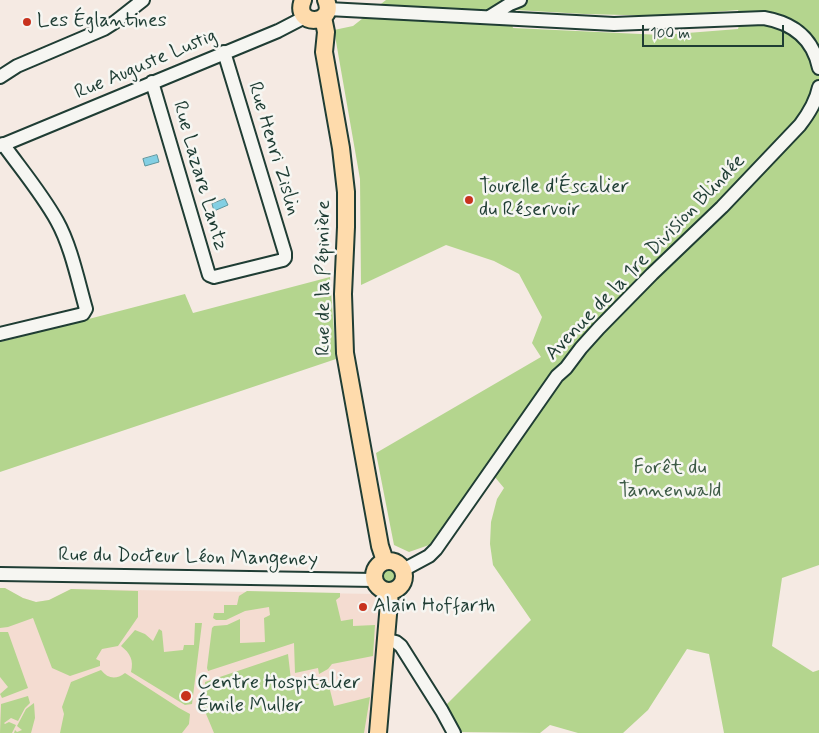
<!DOCTYPE html>
<meta charset="utf-8">
<style>
body{margin:0}
#map{position:relative;width:819px;height:733px;overflow:hidden;background:#f5eae3;font-family:Mynerve,sans-serif}
canvas{display:block}
.scale{position:absolute;left:642px;top:25px;width:142px;height:22px;box-sizing:border-box;border:2px solid #1f3d34;border-top:0;padding-left:6px;font-size:15px;line-height:18px;white-space:nowrap;color:#1f3d34;-webkit-text-stroke:4px #f6f6f2;paint-order:stroke}
</style>
<div id="map">
<canvas width="819" height="733"></canvas>
<div class="scale">100 m</div>
</div>
<script>
const g = document.querySelector('canvas').getContext('2d');
g.lineJoin = 'round';
function fillPath(path, color) {
  g.fillStyle = color;
  g.fill(path, 'evenodd');
}
function trace(path, color, width, dash) {
  g.strokeStyle = color;
  g.lineWidth = width;
  g.lineCap = dash ? 'butt' : 'round';
  g.setLineDash(dash || []);
  g.stroke(path);
}
function drawText(font, color, halo, rows, align = 'center') {
  g.font = font + ' Mynerve,sans-serif';
  g.lineWidth = 5;
  g.setLineDash([]);
  g.textBaseline = 'middle';
  g.strokeStyle = halo;
  g.fillStyle = color;
  for (const [text, x, y, turn = 0] of rows) {
    g.save();
    g.translate(x, y);
    g.rotate((+turn || 0) * Math.PI / 180);
    g.textAlign = isNaN(turn) ? turn : align;
    if (halo) g.strokeText(text, 0, 0);
    g.fillText(text, 0, 0);
    g.restore();
  }
}
fillPath(new Path2D(`
 M0,588H5L23,598L36,602L49,600L71,589L376,594L380,597L377,659L367,733H0Z`), '#f4dcd1');
fillPath(new Path2D(`
 M386,0H819V565L782,578L772,646L813,672L819,670V733H724L709,654L687,649L648,710L623,733H578L550,725L540,733L460,732L446,705L531,620L493,565L490,544L491,522L497,499L504,488L494,476L429,545L409,552L394,545L376,453L541,357L532,343L542,317L519,274L494,261L446,245L361,285L360,179L334,30L353,26ZM516,10L584,14L664,16L738,10L741,18L738,29L662,35L513,28L510,18Z
 M330,277L336,359L0,472V342L185,294L193,313Z
 M382 576a7 7 0 1 1 14 0a7 7 0 1 1-14 0Z
 M0,588H5L23,598L36,602L49,600L71,589L138,591V617L118,646L102,649L96,659L100,661V666L70,676L52,668L33,618L8,627L0,628Z
 M247,591L340,593V597L336,600L341,621L353,619V626L375,625L373,656L332,664L328,669L319,674L318,668L295,673L294,643L208,671L207,668L212,628L214,626L227,625L240,619V643L265,642L264,618L270,615L269,607L245,611L226,620H216L213,618L214,613H224V605H237L239,596Z
 M195,623H202L192,704L185,705L131,672C134,660 130,653 121,646L135,630L145,634L153,641L159,629L162,631L164,652L183,650L184,645H194Z
 M0,632H8L28,688L2,698L0,694L8,687L0,677Z
 M288,654L291,680H296L297,688L328,682L334,706L370,697L364,733H214L204,709L205,682Z
 M101,670C108,679 116,680 125,673L179,708L190,714L189,724L182,733H60L64,714L62,707L71,682Z
 M28,696L30,703L25,708L18,721L11,718L4,723L5,724L9,722L16,725L12,733H0L1,704Z
 M34,703L35,718L31,733H14L15,730L17,732L22,730L17,726L26,709Z`), '#b4d58e');
const water = new Path2D(`
 M190,148L194,149L198,162L192,164L188,152Z
 M157,155L159,162L145,166L143,159Z
 M225,199L228,205L214,211L212,204Z`);
fillPath(water, '#83cfe3');
trace(water, '#5b959d', 1);
const minor = new Path2D(`
 M328,9L614,24L764,18C793,23 813,38 819,68
 M489,17L510,4L520,0
 M0,77L17,66L104,29L115,22L143,0
 M152,82L209,275L214,277L283,260L285,258V253L224,52
 M0,146L278,31L305,17
 M0,334L83,314L86,309C78,281 71,246 57,221C42,194 21,169 3,144
 M403,570L429,556L436,549L557,376L566,368L581,348L599,328L652,274L722,207L800,125C809,113 816,102 819,87
 M0,574L375,580
 M387,640L396,642L401,646L442,711L454,733`);
const major = new Path2D(`
 M303,0C292,27 337,26 326,0
 M323,17L326,32L324,52L341,148L346,192V227L343,294L345,353L380,546L385,561
 M374 576a15 15 0 1 1 30 0a15 15 0 1 1-30 0Z
 M378,733L390,591`);
trace(minor, '#1f3d34', 16);
trace(major, '#1f3d34', 20);
trace(minor, '#f6f6f2', 12);
trace(major, '#fedbac', 16);
for (const [x, y, r, color] of [
 [27,22,5,"#c8321e"],
 [469,200,5,"#c8321e"],
 [363,607,5,"#c8321e"],
 [186,696,6,"#c8321e"]
]) {
  const dot = new Path2D();
  dot.arc(x, y, r, 0, 2 * Math.PI);
  g.fillStyle = color;
  g.fill(dot);
  trace(dot, '#f6f6f2', 2);
}
drawText('20px', '#1f3d34', '#f6f6f2', [
 ["Les Églantines",37,22],
 ["Tourelle d'Éscalier",479,188],
 ["du Réservoir",479,211],
 ["Alain Hoffarth",373,607],
 ["Centre Hospitalier",197,684],
 ["Émile Muller",197,707]
], 'left');
drawText('20px', '#1f3d34', '#f6f6f2', [
 ["Rue Auguste Lustig",146,65,-23],
 ["Rue Henri Zislin",273,149,73],
 ["Rue Lazare Lantz",199,176,74],
 ["Avenue de la 1re Division Blindée",646,258,-46],
 ["Rue de la Pépinière",325,278,-90],
 ["Rue du Docteur Léon Mangeney",188,558,1]
]);
drawText('20px', '#3d5b46', '#f6f6f2', [
 ["Forêt du",670,469],
 ["Tannenwald",670,492]
]);
</script>
